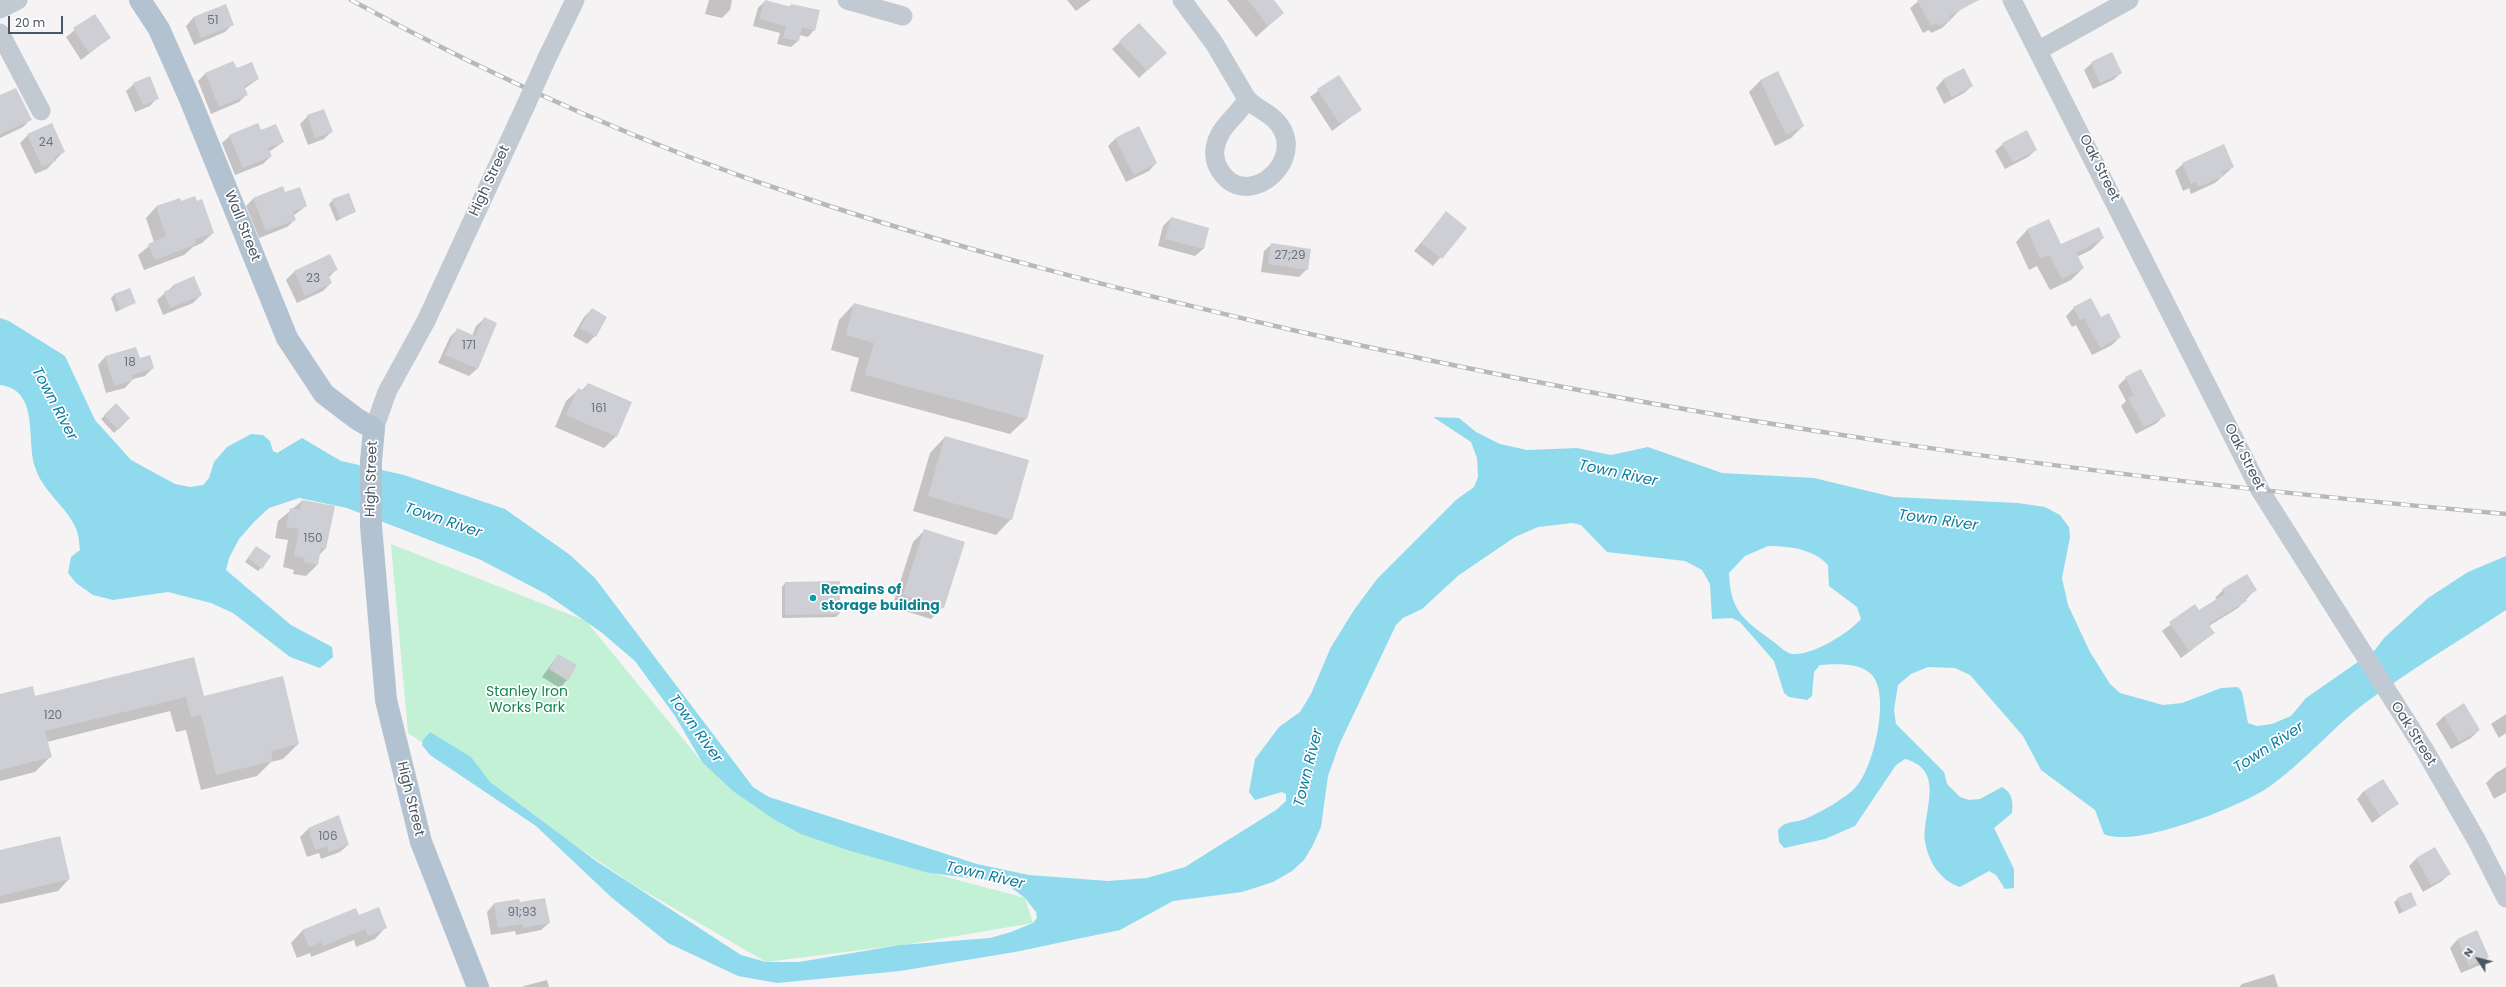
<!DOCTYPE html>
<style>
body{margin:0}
#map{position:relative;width:2506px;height:987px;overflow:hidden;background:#f5f3f3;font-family:Poppins,sans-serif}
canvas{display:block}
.north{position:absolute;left:2458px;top:939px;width:40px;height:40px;-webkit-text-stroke:3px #fff;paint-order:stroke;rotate:305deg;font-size:11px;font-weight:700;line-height:16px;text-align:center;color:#4a5661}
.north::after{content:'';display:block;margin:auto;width:14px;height:18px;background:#4a5661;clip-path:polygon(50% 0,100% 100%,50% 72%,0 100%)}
.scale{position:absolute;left:8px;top:16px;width:55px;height:18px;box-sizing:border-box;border:2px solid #4a5661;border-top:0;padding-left:5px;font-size:12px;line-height:14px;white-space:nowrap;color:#4a5661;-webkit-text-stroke:3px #fff;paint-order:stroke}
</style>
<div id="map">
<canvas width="2506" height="987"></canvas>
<div class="north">N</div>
<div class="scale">20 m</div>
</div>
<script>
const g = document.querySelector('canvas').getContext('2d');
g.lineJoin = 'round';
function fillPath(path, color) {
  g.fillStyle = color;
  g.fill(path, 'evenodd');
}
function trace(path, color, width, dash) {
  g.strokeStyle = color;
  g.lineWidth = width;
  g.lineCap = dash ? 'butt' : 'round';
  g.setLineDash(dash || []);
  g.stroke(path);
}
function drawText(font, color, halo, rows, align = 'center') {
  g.font = font + ' Poppins,sans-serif';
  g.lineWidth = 3.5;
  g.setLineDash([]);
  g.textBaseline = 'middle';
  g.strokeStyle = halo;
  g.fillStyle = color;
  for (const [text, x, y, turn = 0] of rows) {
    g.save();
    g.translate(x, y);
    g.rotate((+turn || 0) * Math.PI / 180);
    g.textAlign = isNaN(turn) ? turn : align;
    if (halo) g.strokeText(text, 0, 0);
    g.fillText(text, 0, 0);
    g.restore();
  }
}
fillPath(new Path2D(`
 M391,544L586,621L702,762L775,820L913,868L1025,898L1033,923L909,944L766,962L634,885L408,733Z`), '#c3f1d5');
fillPath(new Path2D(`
 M0,318L9,321L65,356L95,420L131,460L175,484L190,487L203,485L209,478L214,462L227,447L251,434L263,435L270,441L273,451L277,453L302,438L341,461L404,475L505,509L570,555L595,578L753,787L769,797L977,864L1029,875L1108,881L1147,878L1185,867L1276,810L1286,801V794L1282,792L1255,800L1249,792L1255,759L1279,727L1300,712L1311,694L1331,647L1354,610L1377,579L1456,500L1474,487L1478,477L1477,458L1471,442L1433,417L1459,418L1476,432L1500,444L1527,450L1577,448L1611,455L1648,447L1722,473L1814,478L1893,497L2018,503L2045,507L2060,515L2069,527L2070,537L2062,578L2068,605L2090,652L2110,684L2120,693L2163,705L2182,703L2221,688L2238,687L2242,692L2248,723L2257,726L2272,724L2291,716L2306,698L2375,650L2384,638L2428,598L2468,572L2506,556V610C2459,641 2410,670 2365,703C2331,729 2304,762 2269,787C2241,806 2135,849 2104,834L2095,810L2041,770L2023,736L1970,675L1955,668L1928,667L1911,674L1898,685L1894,710L1896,724L1944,772L1947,784L1960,797L1969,800L1980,799L2002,787C2013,793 2013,802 2012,813L1994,828L2014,869V888L2005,889L1996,875L1989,871L1960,887C1941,881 1928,862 1925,841C1922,813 1947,770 1905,759L1896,765L1855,826L1825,839L1784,848L1779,842L1778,830C1785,821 1792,823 1802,820C1816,815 1844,799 1854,789C1873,772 1891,696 1872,675C1860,662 1835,664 1820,665L1814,672L1812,696L1807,700L1789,697L1784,693L1774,661L1740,622L1732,618L1712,619L1710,584L1702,570L1685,561L1607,552L1581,525L1572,523L1538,527L1515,537L1459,575L1422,609L1403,618L1396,625L1339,745L1328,776L1321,827L1313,845L1304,860L1292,871L1273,882L1242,892L1173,901L1120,930L1015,952L900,971L777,983L738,976L668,943L611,897L536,826L430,755L422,745L423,740L430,732L471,757L490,782L596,861L741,955L766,962H799L900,945L990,938L1011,932L1033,923L1037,918L1036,912L1025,898L1004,882L929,873L847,850L801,834L775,820L733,791L702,762L675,716L635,661L601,632L546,594L481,560L347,508L299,498L269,508L254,522L239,539L229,558L226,570L291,625L332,647L333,657L320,668L290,657L233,613L211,603L168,592L113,600L93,595L76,583L68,573L71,557L80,550C79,544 79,537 77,531C68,507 43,493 35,467C26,440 40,390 0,385ZM1768,546C1790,546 1813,549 1828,565L1829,586L1857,607L1861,619C1849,633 1812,656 1792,654C1786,653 1779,646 1774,642C1745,621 1730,612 1729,573L1745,556Z`), '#90daee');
fillPath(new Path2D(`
 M709,0H732L730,10L722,18L705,14Z
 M1067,0H1091L1076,11Z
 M1227,0H1273L1283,13L1256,37Z
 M1920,0H1957L1962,8L1942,28L1931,33L1929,30L1923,33L1910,8Z
 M765,1L789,7L791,5L814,30L808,37L799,35L798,41L791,47L777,44L780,33L753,26L758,8Z
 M225,5L233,24L225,32L194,45L186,26L193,18Z
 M94,15L109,38L81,60L66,37Z
 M1120,42L1158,60L1139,78L1112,49Z
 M2092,63L2121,73L2113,80L2093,89L2084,70Z
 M236,70L258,79L244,89L247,94L239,102L211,114L198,81L205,74Z
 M1963,70L1972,86L1964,93L1944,104L1936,88L1943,80Z
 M1338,76L1360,110L1332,131L1310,97Z
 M1761,80L1803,126L1791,138L1775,146L1749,92Z
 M134,84L157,98L150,106L135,112L126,91Z
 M0,97L31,119L23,127L0,138Z
 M308,116L331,132L324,139L308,145L300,124Z
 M261,131L283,142L269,152L271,156L263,164L235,175L222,143L230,136Z
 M28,135L63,152L47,169L35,174L20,143Z
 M1115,139L1156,163L1149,171L1126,182L1108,146Z
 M2003,144L2036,150L2028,157L2005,169L1995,151Z
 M2183,164L2233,167L2215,183L2191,194L2189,188L2183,191L2175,171Z
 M285,194L306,206L293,216L295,220L287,227L259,238L246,206L254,198Z
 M333,200L355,212L336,221L329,204Z
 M156,207L213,233L202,243L193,247L184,255L144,270L138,255L154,242L146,218Z
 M1446,213L1465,228L1433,266L1414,251Z
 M1171,218L1208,228L1203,249L1195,256L1158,246L1163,226Z
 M2027,230L2061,246L2103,238L2091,250L2077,257L2083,268L2071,280L2050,290L2037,266L2029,270L2016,242Z
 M1272,244L1307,269L1299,277L1261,272L1264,251Z
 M330,256L336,270L328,278L331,283L323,291L297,303L286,280L294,272Z
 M194,277L201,295L193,303L163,315L157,300L173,286Z
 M115,294L134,303L116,312L111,298Z
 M854,304L1026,419L1010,434L850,391L859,358L831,350L839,320Z
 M2074,308L2120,337L2112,345L2092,355L2076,325L2072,327L2066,316Z
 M592,309L606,317L595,336L587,344L573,336L584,317Z
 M484,319L496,324L477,369L469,376L438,363L450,337L457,330L472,336L476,326Z
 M105,357L153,368L145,376L133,379L125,388L106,393L98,365Z
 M2126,378L2164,415L2157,423L2136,434L2121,406L2126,401L2118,386Z
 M588,384L616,436L604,448L555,427L566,401L578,390L581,391Z
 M116,405L129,418L114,433L101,419Z
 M945,437L1011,519L996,535L913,511L930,453Z
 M302,501L325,549L319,555L317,565L306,576L293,574L294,570L283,567L288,540L275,538L278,521Z
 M924,531L943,607L931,619L892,607L913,542Z
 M253,551L261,568L258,571L245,562Z
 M785,583L839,614L836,617L782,618V587Z
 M2223,590H2255L2238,608L2209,626L2214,633L2181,658L2162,631L2195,606L2199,612L2217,600L2215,598Z
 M558,655L567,680L560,688L542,677Z
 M193,658L203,697L298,744L283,759L271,762L257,776L201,790L186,730L176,732L170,711L47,742L50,757L35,772L0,781V695L34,697Z
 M2464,705L2479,730L2471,738L2451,749L2436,724L2444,716Z
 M2506,714V733L2499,738L2491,724Z
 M2506,767V792L2494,799L2486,783L2496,773Z
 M2364,791L2397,804L2372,823L2357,799Z
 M338,816L348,845L340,852L321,859L319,853L307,857L300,837L308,829Z
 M60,837L69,879L58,891L0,904V851Z
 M2416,859L2450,873L2442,881L2423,892L2409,866Z
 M2398,899L2416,905L2399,914L2394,902Z
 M519,903L549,923L541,930L516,935L515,931L491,935L487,912L494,904Z
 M355,909L359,917L386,927L375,939L356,947L354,940L311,957L310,953L297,958L291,943L302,931Z
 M2457,940L2488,957L2480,965L2461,973L2450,948Z
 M2274,974L2278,987H2239L2242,984Z
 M547,980L549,987H523L524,986Z`), '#0003');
fillPath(new Path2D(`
 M765,0L791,7V4L820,10L815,31L802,27L799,41L783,38L786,26L759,19Z
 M1248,0H1274L1284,13L1268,26Z
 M1917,0H1979L1949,16L1951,20L1939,26L1937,23L1931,26Z
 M226,4L234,25L201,38L193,17Z
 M95,14L111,38L89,53L73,28Z
 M1139,23L1167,53L1147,71L1119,41Z
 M2112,52L2122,73L2100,83L2091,62Z
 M233,61L237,68L252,62L259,79L244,86L248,95L219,107L205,73Z
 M1964,68L1973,86L1952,97L1943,79Z
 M1778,71L1804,126L1786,135L1760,80Z
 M1339,75L1362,110L1340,124L1317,89Z
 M150,76L159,99L143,105L133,83Z
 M16,88L32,120L0,134V95Z
 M324,109L333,132L315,138L307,115Z
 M52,123L65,152L54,157L56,161L42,167L27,134Z
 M258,123L261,130L276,124L284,142L268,148L272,156L243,168L229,135Z
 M1139,126L1157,163L1134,175L1115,138Z
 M2027,130L2037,150L2013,162L2002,143Z
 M2224,144L2234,167L2222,172L2224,176L2198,187L2196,182L2191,184L2182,163Z
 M283,186L285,192L300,187L307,206L293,212L296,220L266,231L253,198Z
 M349,193L356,212L340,218L332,199Z
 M195,196L197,201L202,199L214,233L195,239L196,244L155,260L148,244L166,236L156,206L180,198L181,201Z
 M1446,211L1467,228L1442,259L1421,243Z
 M1171,217L1209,228L1204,249L1165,239Z
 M2049,219L2061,244L2099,227L2104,238L2076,253L2084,268L2062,279L2049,255L2040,259L2027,229Z
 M1271,243L1311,249L1308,270L1268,264Z
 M330,254L338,270L328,274L332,283L305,296L294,271Z
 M194,276L202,295L170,308L164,292L174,287L173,285Z
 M130,288L136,303L120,309L114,294Z
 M2091,298L2101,317L2109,313L2121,337L2100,348L2084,318L2080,320L2073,307Z
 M854,303L1044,355L1027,419L865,375L874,343L846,335Z
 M592,308L607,317L596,337L580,328Z
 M484,317L497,323L478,369L445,355L457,328L475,336Z
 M136,347L140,358L150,355L154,368L132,375L133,380L114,386L105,356Z
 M2141,369L2166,416L2144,427L2128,398L2134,395L2125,377Z
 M588,383L632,402L617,437L566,415L578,388L584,391Z
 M116,403L130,418L118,430L104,415Z
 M945,436L1029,460L1012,520L928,496Z
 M302,500L335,506L326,549L321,548L318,565L304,562L305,558L294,556L299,529L286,527L290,508L300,510Z
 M924,529L965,542L944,608L903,595Z
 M256,546L271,556L262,569L248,558Z
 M2247,574L2257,590L2245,598L2247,601L2208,624L2215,633L2189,651L2169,622L2195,604L2199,610L2225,594L2222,589Z
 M840,581V614L785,615V582Z
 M558,654L577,665L568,681L549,669Z
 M194,657L204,696L283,676L299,744L271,751L273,761L216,775L201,715L191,717L186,697L45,731L52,757L0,770V694L33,686L35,696Z
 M2464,703L2480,730L2459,742L2444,716Z
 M2383,779L2399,804L2380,816L2364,791Z
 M339,815L349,845L328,852L327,846L315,850L308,828Z
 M60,836L70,879L0,896V850Z
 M2435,847L2451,874L2431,885L2416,858Z
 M2411,892L2417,905L2403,912L2397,898Z
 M545,898L550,923L523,928L522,924L498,928L494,903L519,899L520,902Z
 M379,907L387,928L368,936L365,929L323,946L321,942L309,947L302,930L356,908L359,915Z
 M2477,930L2489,957L2469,966L2457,939Z`), '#cdcfd5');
trace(new Path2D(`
 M847,0L903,16
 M1182,0L1214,43L1247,99C1259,111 1275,114 1283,131C1300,167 1246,209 1221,172C1216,165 1214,157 1215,149C1218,126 1238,117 1247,99
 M2012,0L2260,490L2424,749L2477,841L2506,898
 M0,9L18,0
 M0,33L41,111
 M2039,50L2129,0
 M547,58L575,0
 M374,429L387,392L426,321L525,107`), '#c1cad2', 19);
trace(new Path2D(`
 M140,0L159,29L190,99L287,338L324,394L357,419L374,429L371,461V526L386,700L421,842L478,987`), '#b3c2d1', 22);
const rail = new Path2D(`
 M351,0C494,78 646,146 802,197C961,250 1125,291 1288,329C1689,422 2096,478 2506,514`);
trace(rail, '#b5b8bd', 4.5);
trace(rail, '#fff', 3, [9]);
trace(new Path2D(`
 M525,107L547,58`), '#c1cad2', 19);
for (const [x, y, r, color] of [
 [813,598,4,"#0f9aa8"]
]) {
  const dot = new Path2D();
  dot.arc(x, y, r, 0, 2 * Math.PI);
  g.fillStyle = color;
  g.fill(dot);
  trace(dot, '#fff', 1.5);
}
drawText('12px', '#6b747e', null, [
 ["51",213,21],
 ["24",46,143],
 ["27;29",1290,256],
 ["23",313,279],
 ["171",469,346],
 ["18",130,363],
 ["161",599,409],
 ["150",313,539],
 ["120",53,716],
 ["106",328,837],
 ["91;93",522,913]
]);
drawText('14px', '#4a5661', '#fff', [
 ["Oak Street",2099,168,63],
 ["High Street",490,181,-65],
 ["Wall Street",242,226,68],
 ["Oak Street",2244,457,63],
 ["High Street",372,479,-88],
 ["Oak Street",2413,734,58],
 ["High Street",410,799,76]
]);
drawText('bold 14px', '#0d838f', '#fff', [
 ["Remains of",821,590],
 ["storage building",821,606]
], 'left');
drawText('14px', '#17864f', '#fff', [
 ["Stanley Iron",527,692],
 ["Works Park",527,708]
]);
drawText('italic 15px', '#0c7c9b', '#fff', [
 ["Town River",54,404,62],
 ["Town River",1618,474,12],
 ["Town River",443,521,19],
 ["Town River",1938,521,8],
 ["Town River",695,729,54],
 ["Town River",2269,748,-33],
 ["Town River",1309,768,-76],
 ["Town River",985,876,13]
]);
</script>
